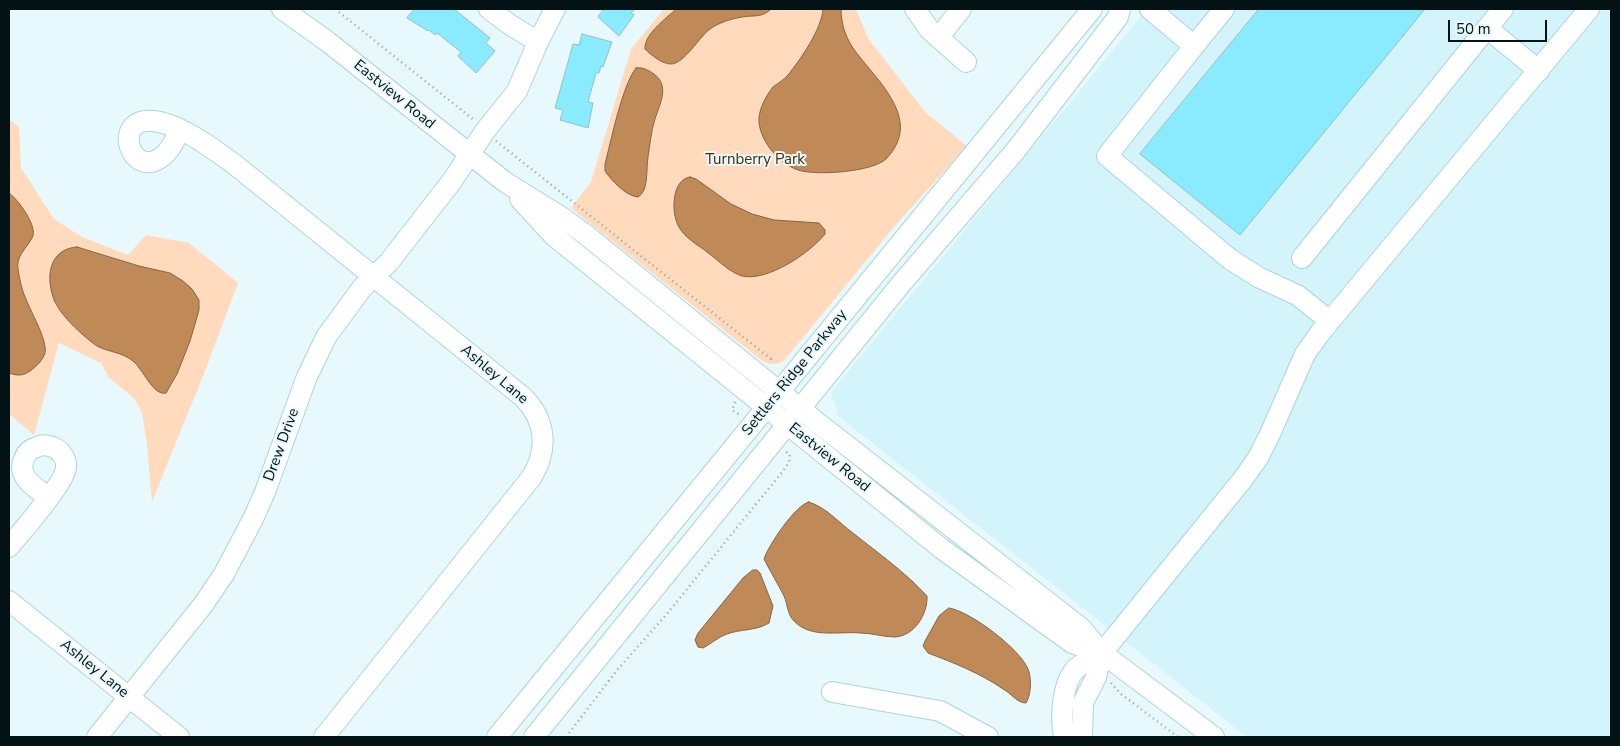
<!DOCTYPE html>
<style>
body{margin:0}
#map{position:relative;width:1620px;height:746px;overflow:hidden;background:#e8f9fd;font-family:"Nunito Sans",sans-serif}
canvas{display:block}
.frame{position:absolute;inset:0;border:10px solid #031215;pointer-events:none}
.scale{position:absolute;left:1448px;top:20px;width:99px;height:22px;box-sizing:border-box;border:2px solid #031215;border-top:0;padding-left:6px;font-size:15px;line-height:18px;white-space:nowrap;color:#031215;-webkit-text-stroke:4px #e8f9fd;paint-order:stroke}
</style>
<div id="map">
<canvas width="1620" height="746"></canvas>
<div class="frame"></div>
<div class="scale">50 m</div>
</div>
<script>
const g = document.querySelector('canvas').getContext('2d');
g.lineJoin = 'round';
function fillPath(path, color) {
  g.fillStyle = color;
  g.fill(path, 'evenodd');
}
function trace(path, color, width, dash) {
  g.strokeStyle = color;
  g.lineWidth = width;
  g.lineCap = dash ? 'butt' : 'round';
  g.setLineDash(dash || []);
  g.stroke(path);
}
function drawText(font, color, halo, rows, align = 'center') {
  g.font = font + ' "Nunito Sans",sans-serif';
  g.lineWidth = 4;
  g.setLineDash([]);
  g.textBaseline = 'middle';
  g.strokeStyle = halo;
  g.fillStyle = color;
  for (const [text, x, y, turn = 0] of rows) {
    g.save();
    g.translate(x, y);
    g.rotate((+turn || 0) * Math.PI / 180);
    g.textAlign = isNaN(turn) ? turn : align;
    if (halo) g.strokeText(text, 0, 0);
    g.fillText(text, 0, 0);
    g.restore();
  }
}
fillPath(new Path2D(`
 M1147,9H1611V737H1247L838,416L831,392Z`), '#d4f4fb');
fillPath(new Path2D(`
 M664,9H856L868,38L925,112L967,146L893,228L788,356C780,366 771,366 761,360L571,208L591,182L631,49Z
 M9,119L19,127L21,168L54,219L82,237L128,255L146,235L189,243L238,283L205,371L152,502L147,445L142,413L135,399L108,377L101,363L59,343L34,435L9,414Z`), '#ffdabc');
const water = new Path2D(`
 M676,9H771C762,18 754,15 742,17C731,19 720,22 710,29C700,36 684,64 671,64C662,64 651,55 645,49C644,34 666,19 676,9Z
 M823,9H841C841,23 845,36 853,48C870,73 913,109 897,143C895,148 890,155 886,159C872,172 816,176 798,170C778,163 758,139 759,118C760,107 766,96 773,87C778,83 784,80 788,75C800,60 822,29 823,9Z
 M636,68C643,67 648,70 654,74C670,86 660,103 655,119C651,131 650,145 648,157C646,169 649,191 638,197C626,196 612,181 605,171V164C611,141 622,86 636,68Z
 M690,177L696,179L731,204L752,214L774,220L819,223L825,230V234C810,253 767,282 742,276C729,272 718,260 707,252C698,245 685,238 679,227C671,214 671,180 690,177Z
 M9,193C18,199 39,228 32,238C26,249 16,256 18,269C19,275 20,282 22,288C26,305 48,338 45,353C43,360 36,367 30,371C23,376 17,376 9,373Z
 M77,247L139,266L170,273L183,281L192,289L199,300V310L190,341L177,374L166,393C153,396 143,369 133,361C122,352 108,352 97,346C92,343 87,338 82,334C73,326 61,314 55,302C45,279 48,249 77,247Z
 M809,502C827,508 838,522 853,533C878,553 905,572 927,596C928,613 915,636 895,637C883,637 872,633 860,633C839,631 811,639 794,621C787,614 788,605 784,596C778,584 770,571 764,559C768,546 796,504 809,502Z
 M753,570H757L760,573L773,606L769,623C756,631 740,629 727,634C718,637 711,644 703,648L698,647L695,640L698,633L743,578Z
 M949,608C970,611 1020,649 1028,669C1032,679 1031,695 1026,703C1017,703 1011,693 1003,689C980,673 954,663 928,653L923,646L925,641L939,616Z`);
fillPath(water, '#c08958');
trace(water, '#876544', 1);
const building = new Path2D(`
 M415,9H454L490,38L486,43L495,51L476,73L458,56L461,52L437,33L435,35L429,30L428,31L407,18Z
 M604,9H635L631,13L634,15L619,36L598,17Z
 M1259,9H1425L1240,235L1140,154Z
 M582,34L612,42L603,67L601,66L599,73H596L588,102L593,103L588,128L560,120L563,110L555,108L573,44L579,45Z`);
fillPath(building, '#8aeafe');
trace(building, '#95c0c9', 1);
const minor = new Path2D(`
 M282,9L328,42L505,182L563,218L586,235L818,423L1081,628L1102,653L1214,737
 M489,9L509,24L538,42
 M915,9L929,29L966,62
 M1150,9L1194,46L1107,156L1231,260L1260,278L1297,295L1330,321
 M1503,9L1487,28L1539,71
 M938,38L961,9
 M1194,46L1224,9
 M180,130C175,139 171,150 163,156C131,182 110,117 153,121C179,123 213,149 234,164L523,397C546,420 549,450 531,478L324,737
 M520,199L554,236L942,549L1072,643L1102,653
 M1302,258L1487,28
 M9,547C20,533 66,482 66,467C67,460 61,451 55,448C49,445 43,444 37,447C30,449 26,453 24,459C16,477 36,488 48,497
 M9,601L179,737
 M832,692L940,711L988,737
 M97,737L203,605L224,574L253,519L265,492L306,379L326,337L362,288L389,262L452,181L485,131L517,91L538,42L555,9
 M497,737L1092,9
 M534,737L901,284L1016,150L1118,17L1120,9
 M1064,737C1060,719 1062,679 1078,667C1085,661 1094,657 1102,653L1243,479L1258,458L1270,434L1305,354L1320,333L1589,9
 M1082,737L1083,703L1096,677L1102,653`);
trace(minor, '#aad5de', 22);
trace(new Path2D(`
 M335,9L474,120
 M496,141L771,359L769,361
 M735,402L732,410L740,415
 M1111,683L1121,694L1178,737
 M566,737L618,669L666,615L783,471L789,462L790,455L785,451`), '#90a0a3', 2.5, [1, 4]);
trace(minor, '#fff', 20);
drawText('15px', '#031215', '#e8f9fd', [
 ["Eastview Road",394,95,39],
 ["Settlers Ridge Parkway",795,373,-51],
 ["Ashley Lane",494,375,40],
 ["Drew Drive",282,445,-70],
 ["Eastview Road",829,458,39],
 ["Ashley Lane",94,669,39]
]);
drawText('15px', '#4f2a01', '#e8f9fd', [
 ["Turnberry Park",755,160]
]);
</script>
